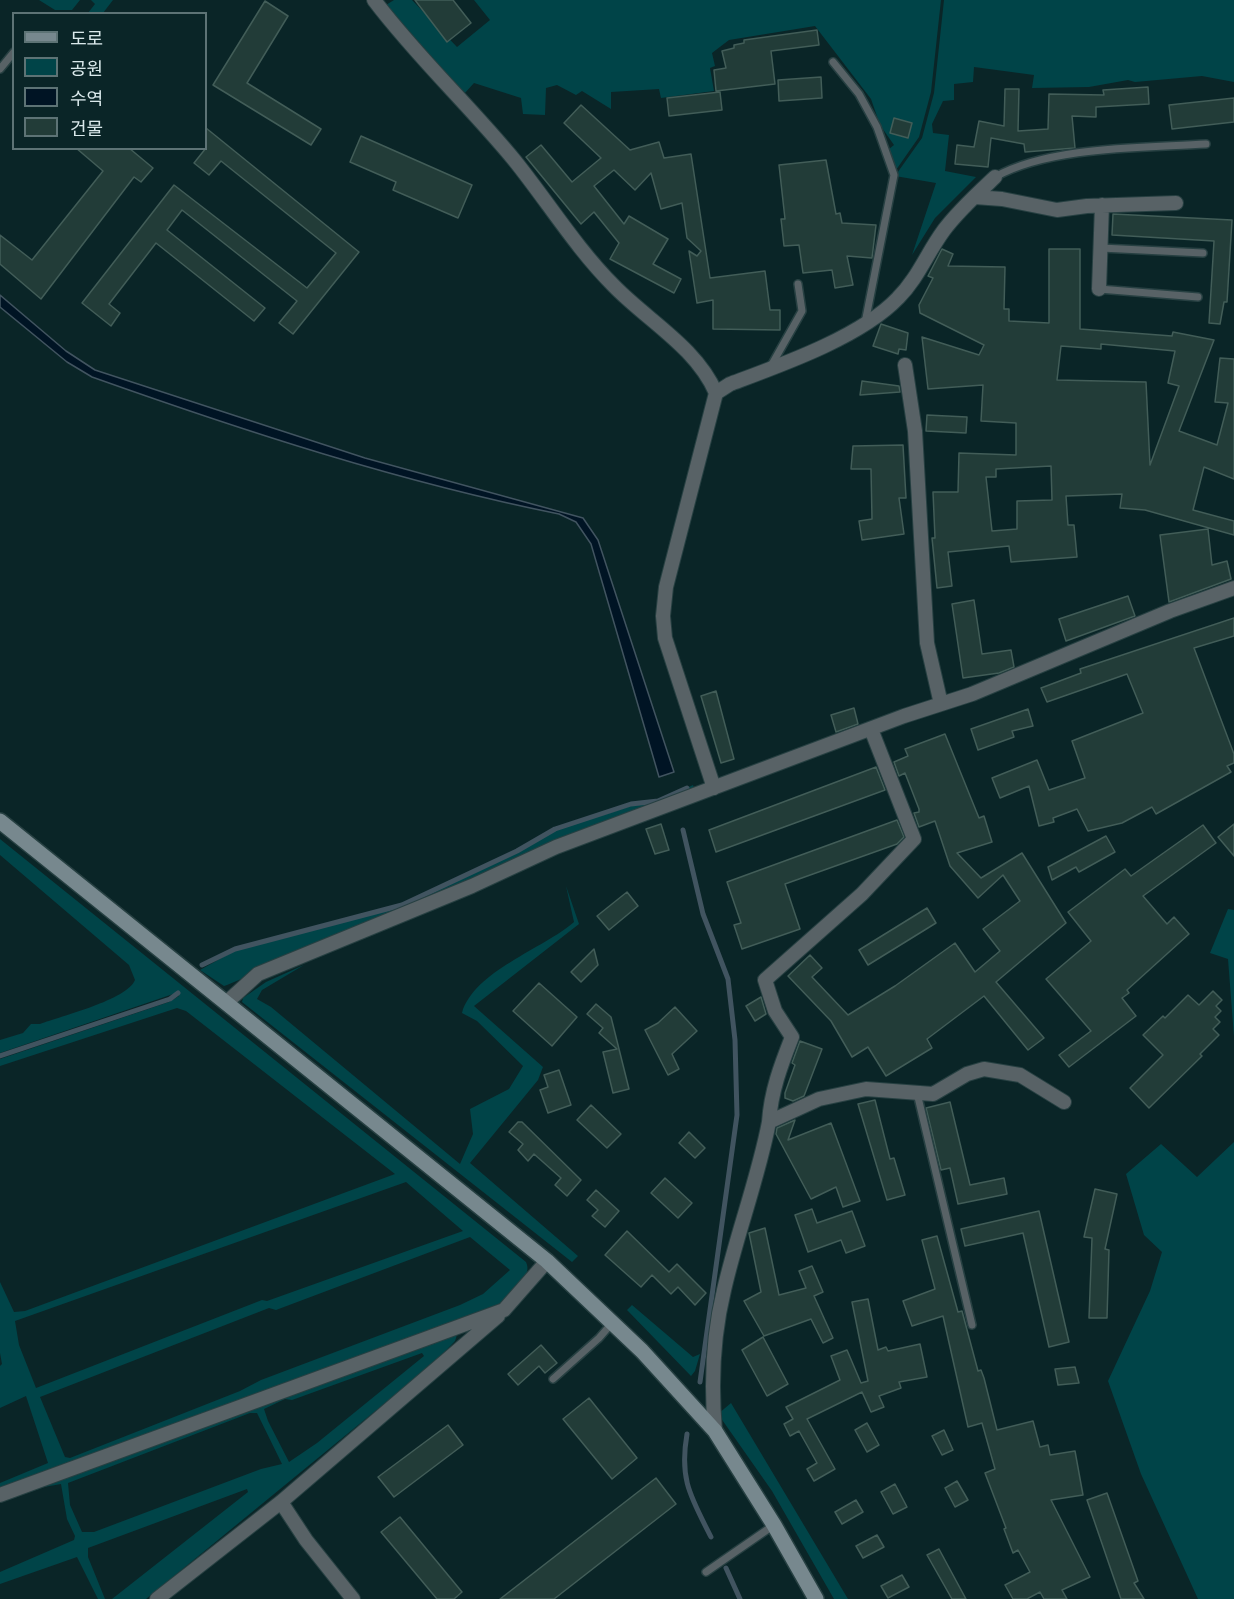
<!DOCTYPE html>
<meta charset="utf-8">
<style>
body{margin:0}
#map{position:relative;width:1234px;height:1599px;overflow:hidden;background:#0a2527;font-family:Arial,"Noto Sans KR",sans-serif}
canvas{display:block}
.legend{position:absolute;left:12px;top:12px;width:195px;height:138px;box-sizing:border-box;background:#0a2527;border:2px solid #5d7375;margin:0;padding:8px 10px;list-style:none;font-size:18px;color:#dae9eb}
.legend li{display:flex;align-items:center;gap:12px;height:30px}
.legend b{width:30px;border:2px solid #5d7375}
</style>
<div id="map">
<canvas width="1234" height="1599"></canvas>
<ul class="legend">
<li><b style="height:8px;background:#77888e"></b>도로</li>
<li><b style="height:16px;background:#004448"></b>공원</li>
<li><b style="height:16px;background:#001424"></b>수역</li>
<li><b style="height:16px;background:#223c38"></b>건물</li>
</ul>
</div>
<script>
const g = document.querySelector('canvas').getContext('2d');
g.lineJoin = 'round';
function fillPath(path, color) {
  g.fillStyle = color;
  g.fill(path, 'evenodd');
}
function trace(path, color, width, dash) {
  g.strokeStyle = color;
  g.lineWidth = width;
  g.lineCap = dash ? 'butt' : 'round';
  g.setLineDash(dash || []);
  g.stroke(path);
}
fillPath(new Path2D(`
 M39,0H80L72,10H55Z
 M91,0H113L103,13H88L95,4Z
 M394,0H412L457,47L490,20L474,0H941L931,92L919,137L896,170L889,149L894,145L880,125L871,99L815,26L729,40L712,53L715,66L710,68L714,91L661,98L659,89L611,92V109L582,91L576,95L557,85L546,88L545,115L523,114L521,98L474,83L464,94L386,5Z
 M944,0H1234V82L1202,76L1135,82L1128,80L1089,87L1032,88L1034,75L974,67L973,82L954,84V100L943,101L932,124L933,133L949,135L945,171L976,177L935,218L912,255L936,183L895,176L922,138L934,93Z
 M693,785L694,788L227,985L224,986L200,970L236,950L414,901L518,852L556,830L631,806L658,802Z
 M0,839L526,1262C533,1276 513,1291 504,1302L0,1489V1483L48,1463L26,1396L0,1408V1366L2,1364L0,1353V1282L14,1312L25,1311L395,1174L186,1011L177,1008L0,1066V1059L169,1002L179,996V992L0,1053V1040L23,1033L31,1024H40C61,1016 127,1000 135,980L129,965L0,855ZM406,1182L463,1231L267,1301L262,1300L36,1388L19,1345L15,1321ZM470,1237L510,1270L483,1294L460,1305L261,1380L240,1391L70,1458L65,1457L40,1397L269,1308L276,1310Z
 M566,886L579,924L474,1006L543,1067L538,1080L470,1163L578,1256L572,1262L242,1002L243,998L266,982L304,965L262,990L257,999L271,1007L460,1164L473,1134L470,1109L509,1089L523,1066L477,1021L462,1013C474,971 543,949 574,922Z
 M1228,909L1234,910V1037L1228,959L1210,953Z
 M1234,1142V1599H1198L1141,1474L1108,1381L1150,1291L1162,1252L1144,1235L1126,1174L1161,1144L1197,1177Z
 M632,1305L693,1357L700,1354L695,1371L691,1376L627,1310Z
 M449,1335H457L455,1341L435,1362L146,1599H112L248,1492L247,1489L88,1548V1557L105,1599H98L77,1557L0,1584V1572L74,1540L75,1536L67,1519L61,1484L44,1487L0,1503V1499ZM422,1353L424,1356L317,1443L289,1462L268,1421L264,1409L285,1399L292,1400ZM250,1413H257L282,1464L261,1469L94,1532H82L70,1505L68,1483Z
 M731,1403L848,1599H834L772,1491L718,1414Z`), '#004448');
const water = new Path2D(`
 M0,295L66,351L95,370L365,458L583,518L598,540L674,772L659,777L591,544L576,522L559,514C400,482 244,431 92,377L67,362L0,307Z`);
fillPath(water, '#001424');
trace(water, '#415460', 1.5);
trace(new Path2D(`
 M683,830L703,914L728,979L735,1040L737,1115L700,1382
 M202,965L235,949L402,905L517,851L555,829L631,804L658,801L687,788
 M0,1056L170,999L178,993
 M687,1434C679,1480 691,1497 711,1537
 M726,1568L740,1599`), '#415460', 5);
const building = new Path2D(`
 M415,0H453L471,23L447,42Z
 M265,1L288,16L247,83L321,129L311,145L213,85Z
 M817,30L819,45L771,51L775,84L716,91L714,70L726,68L722,51L734,48V45L744,43V40Z
 M821,77L822,98L779,101L778,80Z
 M1148,87L1149,104L1096,107V117L1072,116L1075,148L1025,152L1024,144L991,138L988,167L955,164L957,145L974,147L979,121L1004,126L1005,89H1019L1018,131L1048,129L1049,94L1104,95L1103,90Z
 M720,92L722,110L669,116L667,98Z
 M1234,98V122L1172,129L1169,105Z
 M581,105L630,150L659,142L664,158L691,154L710,278L765,271L770,310H780V330L713,329V300L697,303L689,251L697,256L701,251L687,238L682,203L661,209L651,173L635,190L614,170L594,186L624,224L629,216L668,239L653,264L681,279L674,293L610,259L619,243L594,212L581,224L526,157L541,145L572,182L601,158L564,123Z
 M894,118L912,123L908,138L890,133Z
 M206,128L359,252L293,334L279,323L297,301L182,210L167,230L265,308L254,321L156,243L109,304L120,313L111,326L82,303L174,185L307,288L336,253L221,161L209,175L194,163L206,148Z
 M361,136L472,185L458,218L393,190L396,182L350,162Z
 M76,148H129L153,168L141,182L134,177L41,299L0,264V235L32,260L103,171Z
 M826,160L836,214L840,213L842,223L876,225L872,258L847,256L853,285L835,288L832,270L803,273L799,245L784,246L781,219H785L779,165Z
 M1113,214L1232,220L1227,302H1224L1220,324L1209,323L1214,241L1112,235Z
 M942,249L953,254L948,266L1005,267L1004,309H1009V321L1049,323V249H1080V329L1172,336L1173,332L1214,340L1179,431L1217,445L1228,403L1215,402L1220,358L1234,359V479L1204,467L1193,510L1234,521V535L1145,510L1120,508L1122,494L1066,496L1068,525H1074L1077,557L1011,562L1009,546L948,552L952,586L937,588L932,538H935L933,492H958L959,453L1016,455V423L981,421L983,385L928,389L922,337L979,355L984,345L920,313L919,305L933,278L928,276ZM1101,344L1175,351L1168,383L1179,386L1150,465L1146,382L1057,380L1061,346L1101,349ZM1051,466L1052,500L1017,501V529L992,531L986,477H996V469Z
 M881,324L908,333L906,350L899,349L898,354L873,346Z
 M862,381L899,386L900,392L860,395Z
 M927,415L967,417L966,433L926,431Z
 M903,445L906,498H899L904,534L862,540L859,521L872,519L871,469H851L853,446Z
 M1208,529L1212,565L1227,561L1231,579L1169,602L1160,535Z
 M1128,596L1135,616L1066,641L1059,619Z
 M974,600L982,654L1011,650L1014,667L999,673L963,678L952,604Z
 M1234,618V636L1194,648L1234,754V763L1227,766L1231,772L1156,814L1152,807L1122,823L1088,831L1077,809L1053,818L1054,822L1039,826L1029,786L1000,798L992,778L1037,760L1049,790L1085,778L1072,741L1143,713L1127,674L1047,702L1041,688L1081,673L1080,669Z
 M716,691L734,759L721,763L701,696Z
 M854,708L858,724L836,732L831,715Z
 M1028,709L1033,726L1012,731L1014,737L978,750L971,729Z
 M945,734L979,818L984,816L992,842L957,853L981,878L1022,853L1066,923L996,982L1044,1038L1028,1050L984,996L927,1039L932,1048L886,1076L868,1047L852,1057L831,1021L788,976L810,955L822,968L812,977L848,1015L895,986L955,943L975,972L1000,951L983,929L1020,901L1003,875L978,898L950,866L935,821L919,827L914,813L919,812V809L905,773L899,776L894,762L908,756L905,749Z
 M876,767L885,790L716,852L709,830Z
 M897,820L904,837L897,844L785,884L800,929L742,949L734,925L741,923L727,882Z
 M661,824L669,850L655,854L646,829Z
 M1234,824V856L1218,837Z
 M1203,825L1216,843L1143,896L1167,924L1174,917L1189,934L1127,990L1129,993L1122,998L1136,1016L1069,1067L1059,1055L1091,1031L1046,979L1091,941L1068,912L1125,869L1131,876Z
 M1106,836L1115,852L1079,872L1076,867L1052,880L1048,867Z
 M627,892L638,906L609,930L597,916Z
 M927,908L936,923L868,965L859,950Z
 M594,949L598,965L581,982L571,972Z
 M539,983L577,1017L552,1046L513,1011Z
 M1213,991L1222,1000L1216,1006L1221,1011L1215,1017L1220,1022L1213,1029L1219,1035L1200,1054L1202,1056L1149,1108L1130,1088L1163,1055L1143,1035L1163,1016L1165,1018L1188,995L1199,1005Z
 M761,997L766,1014L755,1021L746,1006Z
 M596,1004L611,1017L629,1089L613,1093L603,1052L617,1049L599,1033L603,1028L587,1014Z
 M675,1007L697,1031L672,1054L679,1069L668,1075L645,1030L658,1023Z
 M800,1041L822,1049L804,1096L793,1101L785,1098V1093L795,1065L792,1063Z
 M559,1070L571,1105L548,1113L540,1090L548,1087L544,1075Z
 M875,1100L890,1159L894,1158L905,1195L887,1200L858,1104Z
 M950,1102L970,1185L1004,1178L1007,1194L958,1204L950,1168L941,1170L926,1108Z
 M591,1105L621,1134L607,1148L577,1120Z
 M795,1120L788,1140L831,1123L860,1201L843,1207L836,1187L811,1199L776,1134L777,1128Z
 M518,1122H522L581,1180L567,1196L555,1185L561,1178L534,1154L528,1161L518,1150L523,1144L509,1132Z
 M689,1132L705,1148L695,1158L679,1143Z
 M665,1178L692,1203L678,1218L651,1193Z
 M1095,1189L1117,1194L1105,1249L1109,1250L1107,1318H1089L1092,1238L1084,1237Z
 M596,1190L619,1211L605,1227L592,1216L598,1210L587,1200Z
 M812,1209L817,1223L852,1211L865,1246L846,1253L841,1240L808,1252L795,1215Z
 M1039,1211L1069,1342L1049,1347L1023,1233L965,1246L961,1229Z
 M765,1228L779,1295L806,1288L799,1271L812,1266L823,1292L814,1296L833,1338L823,1343L811,1319L764,1336L744,1301L761,1292L749,1233Z
 M627,1231L669,1272L677,1264L706,1293L695,1305L678,1287L671,1294L652,1275L641,1287L605,1255Z
 M937,1236L958,1312L962,1311L978,1371L981,1370L984,1378L997,1430L1033,1421L1040,1447L1048,1445L1050,1455L1075,1451L1083,1495L1051,1500L1090,1577L1062,1590L1067,1599H1044L1040,1592L1027,1599H1013L1005,1585L1030,1572L1018,1550L1013,1553L1004,1529L1006,1528L985,1473L995,1469L982,1423L968,1427L943,1316L912,1326L903,1301L935,1289L922,1240Z
 M868,1299L878,1350L886,1347L888,1351L920,1344L927,1377L899,1382L901,1388L879,1396L884,1407L871,1412L862,1392L807,1419L835,1469L814,1481L807,1469L817,1463L799,1431L790,1436L784,1424L793,1419L786,1407L840,1380L831,1356L847,1350L861,1383L868,1381L852,1302Z
 M763,1337L788,1384L767,1396L742,1350Z
 M541,1345L557,1363L545,1373L539,1366L518,1385L508,1374Z
 M1075,1367L1079,1383L1058,1385L1055,1369Z
 M589,1398L637,1458L612,1479L563,1419Z
 M867,1423L879,1445L867,1452L855,1430Z
 M448,1425L463,1445L394,1497L378,1477Z
 M944,1430L953,1450L942,1455L932,1436Z
 M656,1478L676,1504L554,1599H500Z
 M957,1481L968,1500L955,1507L945,1488Z
 M895,1484L907,1507L893,1514L881,1492Z
 M1107,1493L1138,1581L1134,1583L1144,1599H1121L1087,1500Z
 M856,1500L863,1512L842,1524L835,1512Z
 M400,1517L462,1592L454,1599H437L381,1532Z
 M877,1535L884,1547L863,1558L856,1546Z
 M939,1549L966,1599H952L927,1555Z
 M902,1575L909,1587L888,1598L881,1586Z`);
fillPath(building, '#223c38');
trace(building, '#425d58', 1.5);
const lane = new Path2D(`
 M833,62L859,94L877,127L894,175L865,323
 M0,69L14,52
 M995,177C1050,146 1143,148 1206,144
 M1101,248L1203,253
 M1099,289L1198,297
 M771,366L802,311L798,284
 M917,1093L972,1325
 M553,1379L599,1338L613,1322
 M706,1572L774,1525`);
const street = new Path2D(`
 M374,0C417,57 470,106 515,161C548,202 576,248 614,286C648,321 696,347 716,393L666,587L663,616L665,638L714,788
 M975,197L1002,199L1057,210L1087,206L1176,203
 M1099,289L1102,205
 M905,365L915,431L927,643L941,704
 M716,393L730,384C781,365 861,337 898,298C918,278 927,253 944,230C958,211 978,193 995,177
 M226,1003L258,974L472,886L556,847L904,716L972,694L1170,611L1234,588
 M769,1122C771,1091 781,1065 792,1037L775,1011L765,980L862,894L914,839L871,729
 M715,1431C711,1385 713,1335 724,1290C737,1233 758,1179 769,1122L819,1099L866,1089L933,1094L967,1074L984,1069L1020,1075L1064,1102
 M0,1495L504,1310L547,1261
 M281,1502L306,1540L353,1599
 M157,1599L281,1502L498,1316`);
const secondary = new Path2D(`
 M0,821L547,1261L642,1351L715,1431L774,1525L816,1599`);
trace(lane, '#274042', 10);
trace(street, '#274042', 16);
trace(secondary, '#274042', 18);
trace(lane, '#586266', 7);
trace(street, '#586266', 14);
trace(secondary, '#77888e', 15);
</script>
